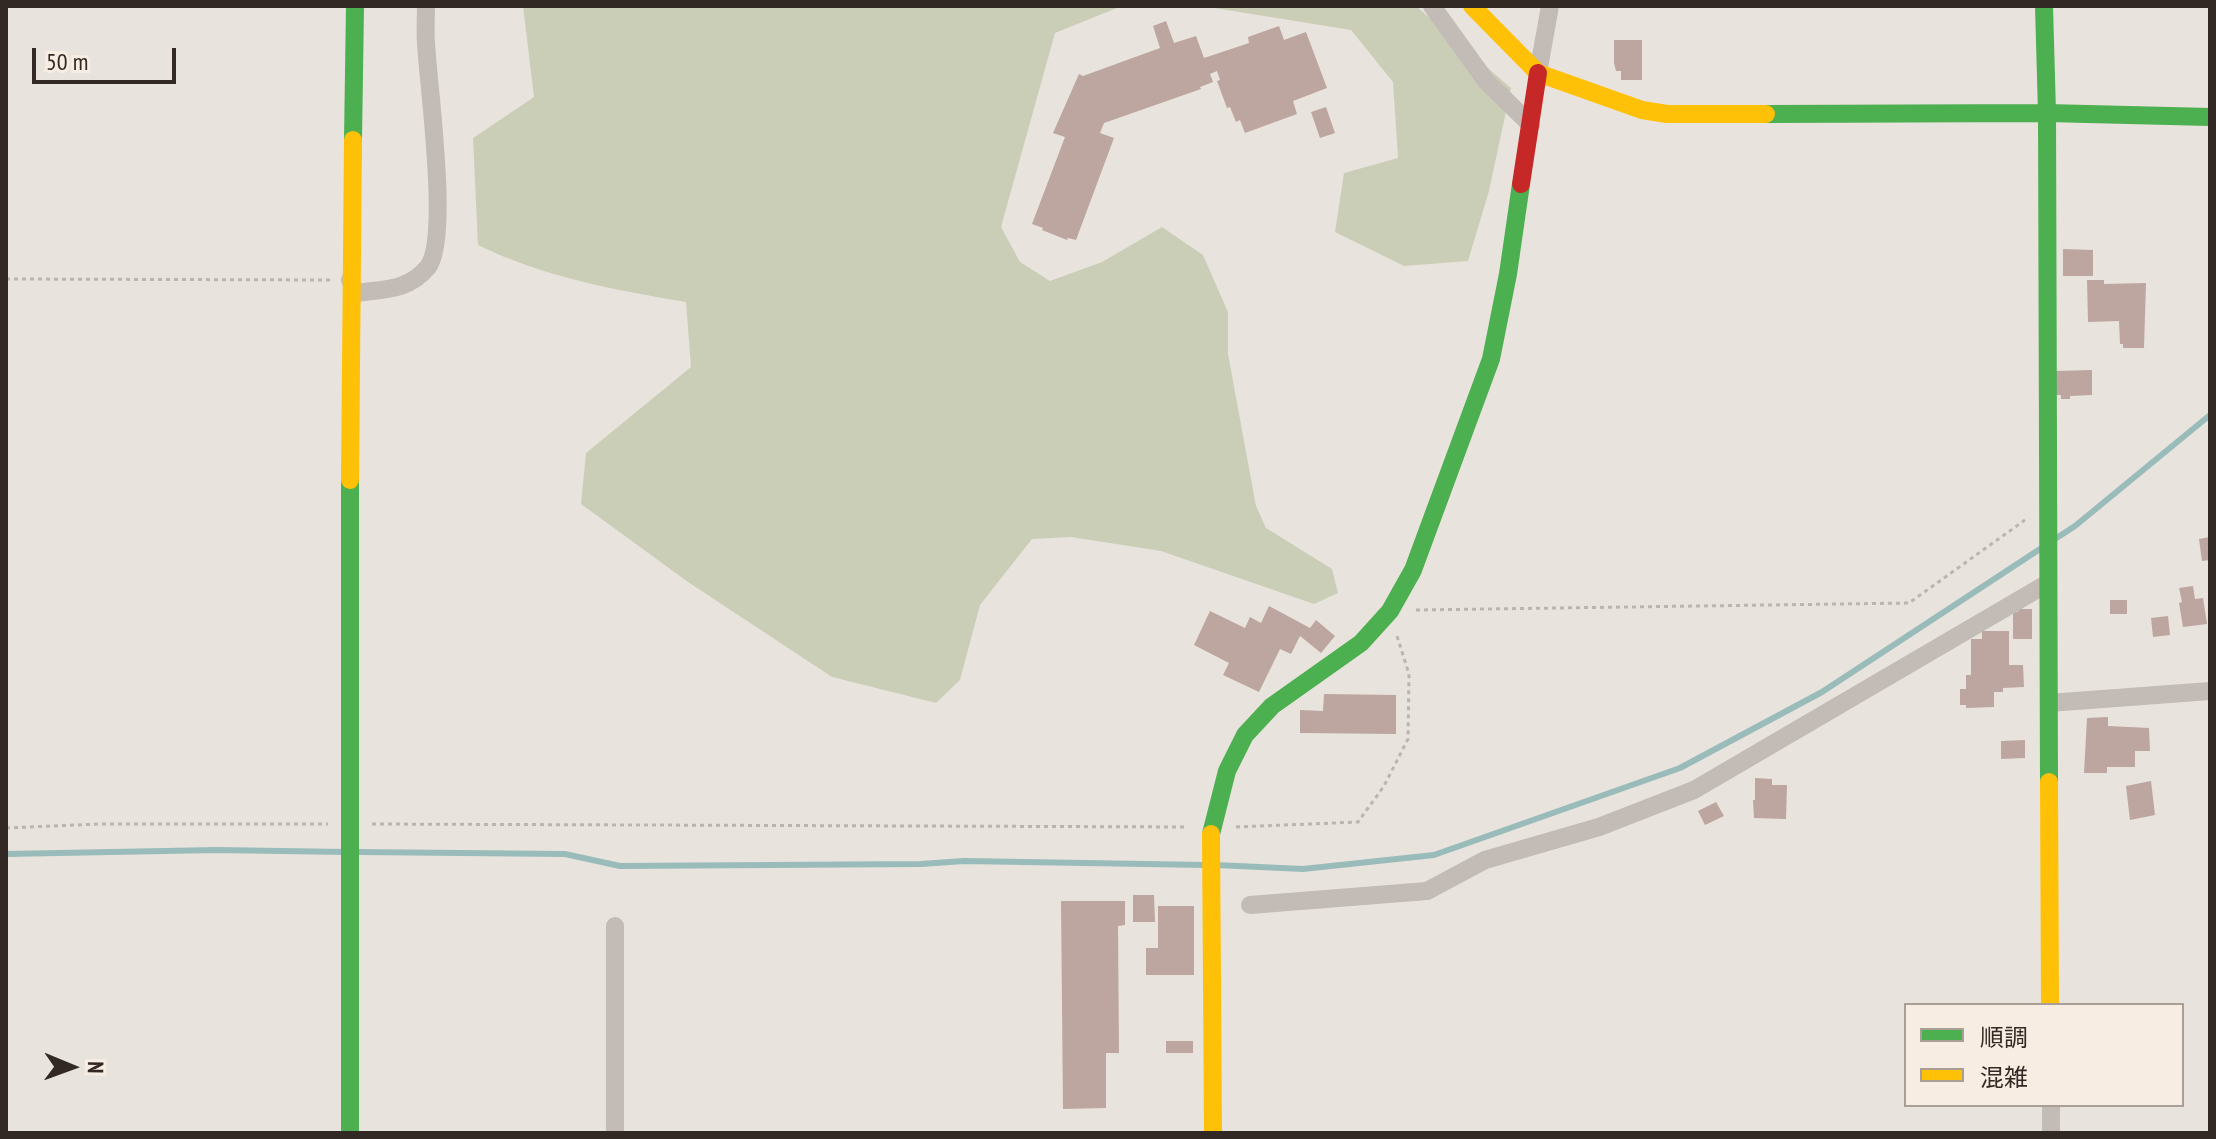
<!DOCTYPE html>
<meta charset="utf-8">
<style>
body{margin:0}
#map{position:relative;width:2216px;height:1139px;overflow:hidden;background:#e9e3dd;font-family:"PT Sans Narrow","Noto Sans JP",sans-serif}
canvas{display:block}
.frame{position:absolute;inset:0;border:8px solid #322925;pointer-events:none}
.legend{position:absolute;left:1904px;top:1003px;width:280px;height:104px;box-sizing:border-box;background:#f8ede2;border:2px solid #a99f96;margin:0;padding:10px 14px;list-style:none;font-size:24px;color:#322925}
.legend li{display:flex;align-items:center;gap:16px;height:40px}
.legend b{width:40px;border:2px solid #a99f96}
.north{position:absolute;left:32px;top:1027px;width:80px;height:80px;-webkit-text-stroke:6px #f8ede2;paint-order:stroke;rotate:91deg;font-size:22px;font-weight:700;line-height:32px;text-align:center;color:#322925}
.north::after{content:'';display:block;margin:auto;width:28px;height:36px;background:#322925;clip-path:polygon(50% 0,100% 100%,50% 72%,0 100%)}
.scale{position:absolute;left:32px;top:48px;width:144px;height:36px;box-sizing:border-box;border:4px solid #322925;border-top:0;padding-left:10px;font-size:24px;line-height:28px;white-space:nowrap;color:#322925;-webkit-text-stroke:6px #f8ede2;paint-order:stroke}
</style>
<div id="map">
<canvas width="2216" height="1139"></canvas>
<div class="frame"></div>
<ul class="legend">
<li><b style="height:10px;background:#4caf50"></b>順調</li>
<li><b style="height:10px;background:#ffc107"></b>混雑</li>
</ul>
<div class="north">N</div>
<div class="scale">50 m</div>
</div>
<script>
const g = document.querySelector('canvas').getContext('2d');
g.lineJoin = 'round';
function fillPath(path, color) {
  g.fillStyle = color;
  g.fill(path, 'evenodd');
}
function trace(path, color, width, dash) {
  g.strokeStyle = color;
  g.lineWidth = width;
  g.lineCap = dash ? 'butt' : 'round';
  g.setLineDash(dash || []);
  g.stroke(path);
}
fillPath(new Path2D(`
 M523,6H1122L1055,33L1001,227L1020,262L1050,281L1102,262L1162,227L1203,255L1228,312V354L1256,506L1266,528L1332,569L1338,593L1314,604L1161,551L1071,537L1032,539L980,605L960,680L936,703L832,677L688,582L581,504L586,453L691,367L686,302C615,290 543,277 478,245L473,138L534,97Z
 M1202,6H1416L1511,88L1489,191L1468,261L1404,266L1335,232L1344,173L1398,158L1393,82L1351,30Z`), '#cbceb7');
trace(new Path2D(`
 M2055,539L2075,526L2210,415
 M358,852L565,854L620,866L921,864L964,861L1205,865
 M6,854L217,850L346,852
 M1216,865L1303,869L1434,855L1680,768L1822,692L2043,547`), '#99bcba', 6);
fillPath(new Path2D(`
 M1166,21L1174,43L1196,36L1204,58L1249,43L1248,37L1279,26L1284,40L1306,32L1327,88L1293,101L1297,114L1245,133L1240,120L1236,122L1230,107L1227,108L1217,81L1220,80L1217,71L1210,74L1213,82L1200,87L1201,89L1104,123L1100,133L1114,138L1076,240L1068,238L1067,240L1042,230L1043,228L1032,224L1065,137L1053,133L1079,74L1083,76L1160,48L1153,26Z
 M1614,40H1642V80H1621V71H1616L1614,63Z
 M1326,107L1335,133L1320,138L1311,112Z
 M2063,249L2093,250V276H2063Z
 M2087,280H2104V284L2146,283L2144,348H2123V344H2120L2119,321L2088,322Z
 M2092,370V395L2070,396V399H2061V395H2056L2055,371Z
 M2210,537V560L2202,561L2199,539Z
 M2193,586L2195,599L2203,598L2207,624L2183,627L2179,603L2182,602L2179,588Z
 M2110,600H2127V614H2110Z
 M1269,606L1310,628L1316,620L1335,636L1321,653L1300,636L1291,654L1280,649L1259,692L1223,675L1229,663L1194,645L1210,611L1245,628L1250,617L1261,623Z
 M2018,609H2032V639H2013V612H2018Z
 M2168,616L2170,635L2153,637L2151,618Z
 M1982,631H2009V665H2023L2024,687L2003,688V692H1994V707L1966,708V705H1960V689H1966V675H1971V639H1982Z
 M1324,694L1396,695V734L1300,733V710L1323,711Z
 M2108,717V726L2149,728L2150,751H2135V767H2107V773H2084L2087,718Z
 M2025,740V758L2001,759V741Z
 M1755,778L1772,779V785H1787L1786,819L1754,818L1753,800H1755Z
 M2151,781L2155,815L2130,820L2126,786Z
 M1716,802L1724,816L1705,825L1698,811Z
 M1133,895H1154L1155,922H1133Z
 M1061,901H1125V925L1118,926L1119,1053H1106V1108L1063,1109Z
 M1158,906H1194V975H1146V948H1158Z
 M1166,1041H1193V1053H1166Z`), '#bca69f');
trace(new Path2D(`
 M6,279L330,280
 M1416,610L1909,603L2025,520
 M372,824L1188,827
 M1236,827L1358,822L1384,786L1408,739L1409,674L1397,636
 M6,828L99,824H328`), '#bbb4af', 3, [4, 4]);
trace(new Path2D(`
 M1432,6L1486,81L1531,125
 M1538,73L1550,6
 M350,280L356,293C384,289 408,291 428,267C450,238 428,84 426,43C425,31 426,18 426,6
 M2049,703L2210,691
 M1250,905L1427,891L1485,860L1599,827L1694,790L2048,583
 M615,926V1133
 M2051,1105V1133`), '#c2bbb6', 18);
trace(new Path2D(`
 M2044,6L2047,113L2049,782
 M1766,114L2047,113L2210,117
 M353,140L355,6
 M350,480V1133
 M1211,834L1227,771L1245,735L1272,706L1361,643L1390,611L1413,570L1491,359L1508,274L1521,184`), '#4caf50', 18);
trace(new Path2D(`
 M1472,6L1538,73L1642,110L1667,114H1766
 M350,480L353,140
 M2049,782L2050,1005
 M1211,834L1213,1133`), '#ffc107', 18);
trace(new Path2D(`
 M1521,184L1538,73`), '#c62828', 18);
</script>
